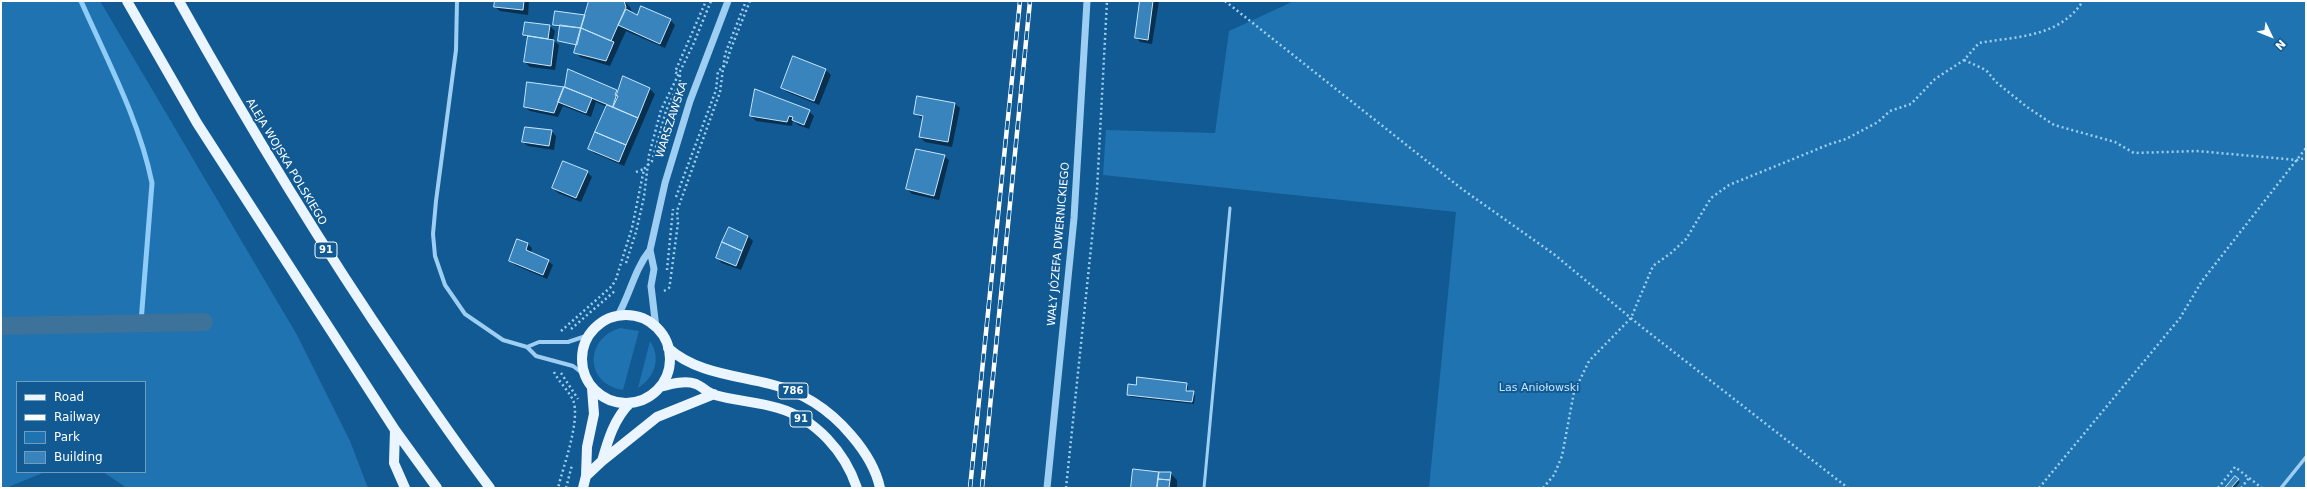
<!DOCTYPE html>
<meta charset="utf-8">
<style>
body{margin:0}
#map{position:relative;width:2307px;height:489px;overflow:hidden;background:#115a93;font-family:"DejaVu Sans",sans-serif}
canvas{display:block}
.frame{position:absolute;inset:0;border:2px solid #fff;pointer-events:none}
.legend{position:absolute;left:16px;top:381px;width:130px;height:92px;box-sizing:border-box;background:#115a93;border:1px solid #709cbe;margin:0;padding:5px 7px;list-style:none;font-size:12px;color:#fff}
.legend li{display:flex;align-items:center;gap:8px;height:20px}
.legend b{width:20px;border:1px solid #709cbe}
.north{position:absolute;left:2251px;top:16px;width:40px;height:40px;-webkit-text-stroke:3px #115a93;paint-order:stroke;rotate:133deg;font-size:11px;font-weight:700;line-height:16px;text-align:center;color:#fff}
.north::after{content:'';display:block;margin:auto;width:14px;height:18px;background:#fff;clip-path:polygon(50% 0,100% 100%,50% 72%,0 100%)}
</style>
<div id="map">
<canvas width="2307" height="489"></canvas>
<div class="frame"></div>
<ul class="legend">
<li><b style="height:5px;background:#eaf5ff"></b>Road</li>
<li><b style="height:5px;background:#fff"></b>Railway</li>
<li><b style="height:11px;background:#1f73b1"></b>Park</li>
<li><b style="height:11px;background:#3984bc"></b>Building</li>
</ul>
<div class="north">N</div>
</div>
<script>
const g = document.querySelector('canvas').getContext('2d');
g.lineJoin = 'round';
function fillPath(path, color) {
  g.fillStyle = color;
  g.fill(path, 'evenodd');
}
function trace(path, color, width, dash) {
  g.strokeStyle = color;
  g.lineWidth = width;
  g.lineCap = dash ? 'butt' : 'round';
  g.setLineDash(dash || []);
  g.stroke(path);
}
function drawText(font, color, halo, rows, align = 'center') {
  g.font = font + ' "DejaVu Sans",sans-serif';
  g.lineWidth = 4;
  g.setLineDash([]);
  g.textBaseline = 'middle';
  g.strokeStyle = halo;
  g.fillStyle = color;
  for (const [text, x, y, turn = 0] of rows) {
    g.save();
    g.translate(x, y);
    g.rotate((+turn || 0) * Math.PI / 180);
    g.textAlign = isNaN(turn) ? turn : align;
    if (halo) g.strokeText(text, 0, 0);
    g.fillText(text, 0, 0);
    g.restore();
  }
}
fillPath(new Path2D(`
 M1,1H100L297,335L350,441L368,488H127L103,472H145V382H17V472H45L6,488H1Z
 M1294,1H2306V488H1429L1456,212L1103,175L1106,130L1215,133L1229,31Z
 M620,328L639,331L623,390C585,384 584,339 620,328Z
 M650,341C662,359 654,378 638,388Z`), '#1f73b1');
fillPath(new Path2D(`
 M496,1H529L528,15L500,11L495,7Z
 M590,1H624L630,7L633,14L638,16L670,20L675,25L665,48L626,31L610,66L580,57L576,52L577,46L560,40L561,29L555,24L585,17Z
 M1141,1H1159L1152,44L1140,42L1136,37Z
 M550,26L555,31L553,40L559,45L555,70L530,67L525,62L528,39L524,34Z
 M794,57L826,70L831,75L819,105L787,92L782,88Z
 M569,70L618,92L624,78L650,89L655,94L624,166L594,153L589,149L607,107L596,102L591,117L563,106L558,117L530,111L525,107L566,88Z
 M918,97L955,104L960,108L952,147L925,142L920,137L924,120L915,114Z
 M809,111L814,116L809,129L798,125L793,120L792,126L756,121L751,116Z
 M551,131L556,136L554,150L528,146L523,142Z
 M944,156L949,160L939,200L912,194L907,189Z
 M587,172L592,177L581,202L558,193L553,188Z
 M748,236L753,241L741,270L722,263L717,258Z
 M528,244L532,248L531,253L548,261L553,265L547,279L515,265L510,260Z
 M1186,384L1188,386V392L1195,395L1194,404L1131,397L1128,395Z
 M1134,470L1170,473L1177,480V488H1132Z
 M2235,477L2240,482L2235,488H2226Z`), '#0007');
trace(new Path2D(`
 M81,1C107,60 139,119 152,183L141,322`), '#8fccf7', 5);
trace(new Path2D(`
 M1,326L204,322`), '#3d729b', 18);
const building = new Path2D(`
 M495,1H524L523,10L494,7Z
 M589,1H624L626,7L611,41L581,28Z
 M1140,1H1153L1148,40L1135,38Z
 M641,6L671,19L660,44L618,25L626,9L637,15Z
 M555,11L585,15L581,28L553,25Z
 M525,22L550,25L548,39L523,35Z
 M560,25L581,28L577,45L558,41Z
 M581,28L614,42L606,61L574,53Z
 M528,36L554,40L551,66L524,62Z
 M793,56L826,69L814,101L781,88Z
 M568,69L617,90L615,95L618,96L613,107L565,87Z
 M623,76L650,88L638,118L613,107Z
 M527,82L564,87L554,113L524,107Z
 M564,87L592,98L586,113L558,102Z
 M755,89L810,110L804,125L792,120L793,117L789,116L787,122L750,116Z
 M917,96L955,103L948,142L919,137L923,116L914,114Z
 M607,105L638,118L626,145L595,132Z
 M525,127L552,130L549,146L522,142Z
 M595,132L626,145L619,162L588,149Z
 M916,149L945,155L934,196L906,189Z
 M563,161L588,171L576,198L552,188Z
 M729,227L748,236L742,251L722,242Z
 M517,239L528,243L526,250L549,260L543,275L509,261Z
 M722,242L742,251L736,266L716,258Z
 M1137,377L1187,383L1186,391H1194L1192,402L1127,395L1128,384L1136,385Z
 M1133,469L1159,472L1157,488H1131Z
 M1159,472H1171L1170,480L1158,479Z
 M2235,476L2239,479L2231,488H2225Z
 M1158,479L1170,480L1169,488H1157Z`);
fillPath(building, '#3984bc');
trace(building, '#c6e6fd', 1);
trace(new Path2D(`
 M1225,1L1462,189L1555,255L1638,324L1848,488
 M1964,60L1986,70L1996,82L2027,107L2054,125L2115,142L2134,153L2197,151L2297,160L2306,158
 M636,172L644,169
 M676,197L716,90L718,71L726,65L730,51L750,1
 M626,263L636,232L644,197L649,155L661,110L693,45L711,1
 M667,270L673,209
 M664,291L669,288L670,283L678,223L677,211L720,92L725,54L746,1
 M571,329L616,290
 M561,331L612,286L616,279L632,228L644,169L652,161L666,111L680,81V76L675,72L706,1
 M554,372C559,382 568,390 573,400C581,420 563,467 558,488
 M561,373L578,399
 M566,488L572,465
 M1066,488L1097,190L1107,1
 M1543,488L1554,475L1562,456L1574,392L1589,361L1631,318L1653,266L1671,253L1686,239L1711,198L1729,185L1830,144L1846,139L1878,122L1890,111L1911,104L1935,79L1964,60L1979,43C2017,36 2059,38 2083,1
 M2039,488L2180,318L2202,281L2306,148
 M2218,488L2235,467L2262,488
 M2241,488L2249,478`), '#9ecff3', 2.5, [2, 3]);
trace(new Path2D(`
 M1204,488L1230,208`), '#9ecff3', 3);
trace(new Path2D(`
 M2281,488L2306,457`), '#9ecff3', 3.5);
trace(new Path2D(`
 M457,1L456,50L436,201L433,234L435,256L445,285L465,314L503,340L527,347L536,356L573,366L585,375
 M527,347L539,342H568L589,335`), '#9ecff3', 4);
trace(new Path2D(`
 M617,317C630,295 634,270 650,250
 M656,328L651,286L654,269L650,250L665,183L690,101L728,1
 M1047,488L1074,218L1087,1`), '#9ecff3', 7);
trace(new Path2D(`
 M127,1L197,123L395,430L437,488
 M179,1C248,125 321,245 401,362C430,405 459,447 490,488
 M582 359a44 44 0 1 1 88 0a44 44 0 1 1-88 0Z
 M668,348C696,373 735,375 770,384C803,392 830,410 851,435C864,450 876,469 880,488
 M660,387C671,384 685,380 696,384C703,387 708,393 715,395C736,401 758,402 778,408C816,419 845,452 857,488
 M395,430L394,463L405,488
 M602,461C608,440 614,419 630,403
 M586,476L602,461L657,417L714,394
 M583,488L586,476L587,447L594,414L592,388`), '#eaf5ff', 10);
const rail = new Path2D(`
 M970,488L1020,1
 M982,488L1030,1`);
trace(rail, '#fff', 4.5);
trace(rail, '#115a93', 3, [9]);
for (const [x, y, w] of [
 [326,250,22],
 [793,391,30],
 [801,419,22]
]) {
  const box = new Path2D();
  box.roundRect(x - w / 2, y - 8, w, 16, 3);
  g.fillStyle = '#115a93';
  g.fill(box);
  trace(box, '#fff', 1);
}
drawText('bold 10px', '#fff', null, [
 ["91",326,250],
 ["786",793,391],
 ["91",801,419]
]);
drawText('11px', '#fff', '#115a93', [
 ["WARSZAWSKA",672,120,-72],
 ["ALEJA WOJSKA POLSKIEGO",286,162,59],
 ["WAŁY JÓZEFA DWERNICKIEGO",1059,244,-85]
]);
drawText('11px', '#c6e6fd', '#115a93', [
 ["Las Aniołowski",1539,388]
]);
</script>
